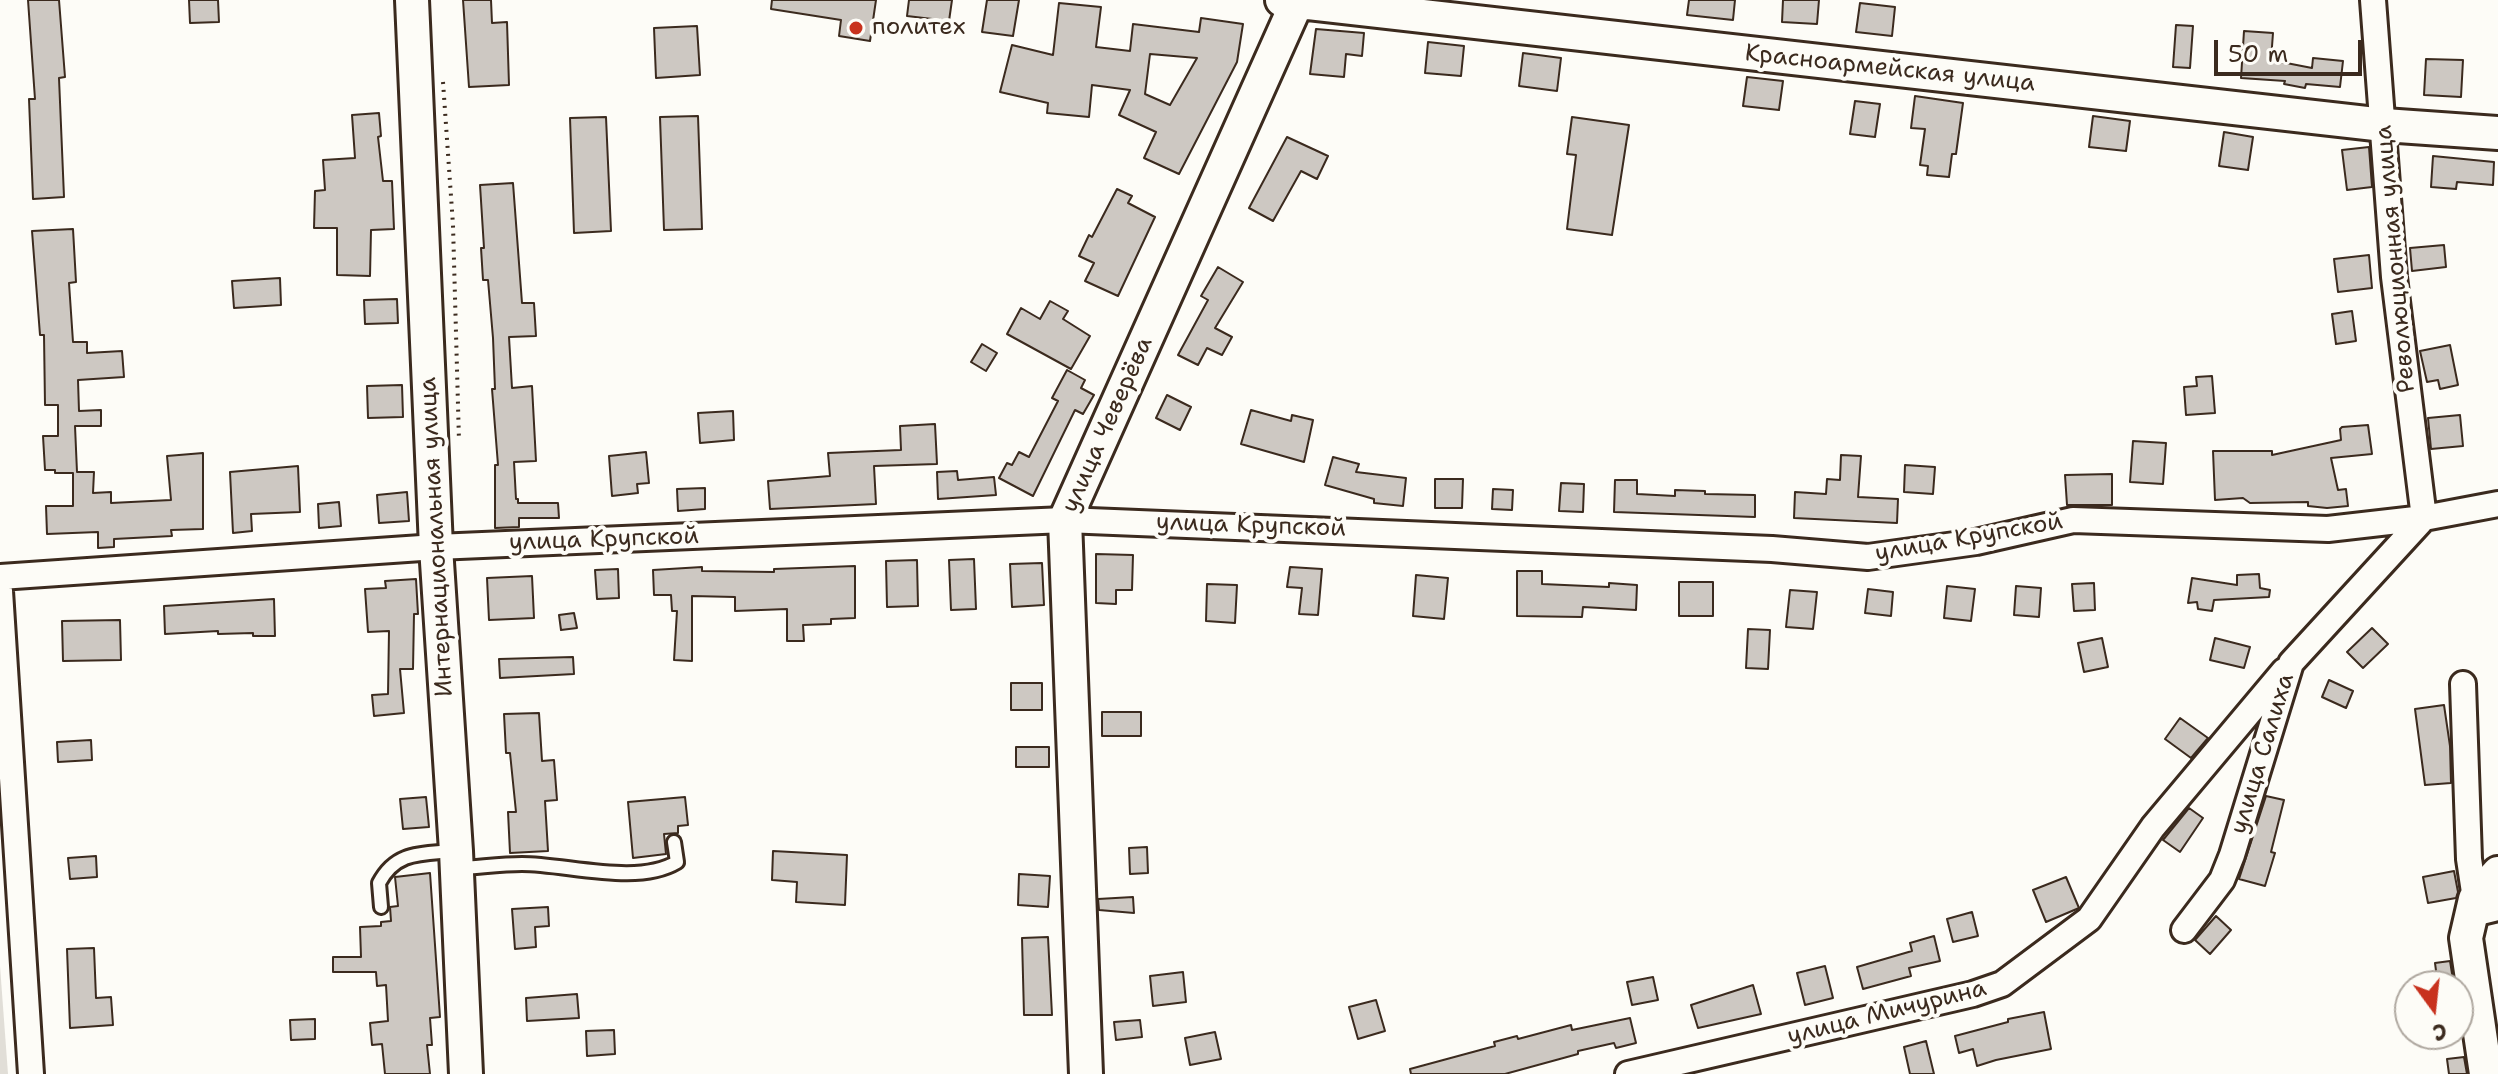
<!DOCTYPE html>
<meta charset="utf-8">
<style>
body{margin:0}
#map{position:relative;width:2498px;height:1074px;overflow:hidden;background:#fdfcf7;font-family:"Shantell Sans",sans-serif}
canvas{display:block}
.north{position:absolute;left:2394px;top:970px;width:80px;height:80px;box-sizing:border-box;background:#fdfcf7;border:2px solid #afa8a0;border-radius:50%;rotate:165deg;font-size:22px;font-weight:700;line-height:32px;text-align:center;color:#3b2a1e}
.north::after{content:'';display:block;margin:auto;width:28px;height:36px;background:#c8321e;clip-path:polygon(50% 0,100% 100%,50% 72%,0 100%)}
.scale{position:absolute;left:2214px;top:40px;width:148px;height:36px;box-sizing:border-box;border:4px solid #3b2a1e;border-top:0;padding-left:10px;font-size:24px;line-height:28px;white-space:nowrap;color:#3b2a1e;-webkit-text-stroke:6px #fdfcf7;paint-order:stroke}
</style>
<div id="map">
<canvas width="2498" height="1074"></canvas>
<div class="north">С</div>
<div class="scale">50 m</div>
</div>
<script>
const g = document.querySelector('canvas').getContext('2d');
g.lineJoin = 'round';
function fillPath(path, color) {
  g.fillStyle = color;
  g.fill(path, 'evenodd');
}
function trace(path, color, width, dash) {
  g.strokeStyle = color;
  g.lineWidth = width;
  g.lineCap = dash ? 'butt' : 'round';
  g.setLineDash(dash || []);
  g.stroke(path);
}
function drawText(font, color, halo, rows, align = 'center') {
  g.font = font + ' "Shantell Sans",sans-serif';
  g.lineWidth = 8;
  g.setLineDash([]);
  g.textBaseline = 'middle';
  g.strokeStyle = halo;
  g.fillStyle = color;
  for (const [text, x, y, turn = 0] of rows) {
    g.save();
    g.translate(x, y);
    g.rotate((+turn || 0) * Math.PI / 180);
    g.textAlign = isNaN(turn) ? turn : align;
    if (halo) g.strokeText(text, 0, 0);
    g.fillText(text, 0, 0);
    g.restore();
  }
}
fillPath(new Path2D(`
 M0,966L8,1074H0Z`), '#e1ded7');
const building = new Path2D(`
 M28,0H59L65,77L59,78L64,197L33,199L29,99H35Z
 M189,0H218L219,22L190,23Z
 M463,0H491L492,23L507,22L509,85L469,87Z
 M772,0H876L870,41L839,36L841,20L771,9Z
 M909,0H952L949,21L907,16Z
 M987,0H1019L1013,36L982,32Z
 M1689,0H1735L1733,20L1687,15Z
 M1783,0H1819L1817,24L1782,22Z
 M1059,3L1101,7L1096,47L1130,51L1133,24L1199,32L1201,18L1243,24L1237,62L1179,174L1144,158L1156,132L1119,115L1130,90L1092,85L1089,117L1047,113L1048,103L1000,92L1012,45L1053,55ZM1150,54L1197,58L1170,105L1145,94Z
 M1860,3L1895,7L1892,36L1856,32Z
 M2176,25L2193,26L2190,68L2173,67Z
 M697,26L700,75L656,78L654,28Z
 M1316,29L1364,33L1362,56L1346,54L1344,77L1310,74Z
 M2244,31L2273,33L2271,60L2312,68L2313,58L2343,61L2340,87L2306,84L2305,88L2284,84L2285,81L2241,78Z
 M1428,42L1464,46L1461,76L1425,73Z
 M1523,53L1561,58L1557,91L1519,86Z
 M2426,59L2463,60L2461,97L2424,95Z
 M1747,77L1783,81L1779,110L1743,106Z
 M1915,96L1963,103L1956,154H1952L1949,177L1927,175L1928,166L1920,165L1925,129L1911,128Z
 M1855,101L1880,104L1875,137L1850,134Z
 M379,113L381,136L378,137L383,181H392L394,229L371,230L370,276L337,275V228H314L315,191L325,190L323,160L355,158L352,115Z
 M698,116L702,229L664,230L660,117Z
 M2093,116L2130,121L2126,151L2089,147Z
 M606,117L611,231L574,233L570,118Z
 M1572,117L1629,125L1612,235L1567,229L1576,155L1567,154Z
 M2224,132L2253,137L2248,170L2219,166Z
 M1287,137L1328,156L1317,179L1301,171L1273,221L1249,208Z
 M2369,147L2372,187L2347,190L2342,150Z
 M2433,156L2494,162L2493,185L2457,182L2456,189L2431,187Z
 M513,183L522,303H534L536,336L509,337L512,388L532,386L536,461L514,462L516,499H518V503H558L559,518H519V527L495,528V465H498L492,389H495L493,338L488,280H483L481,248H484L480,185Z
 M1117,189L1132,196L1128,203L1155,217L1118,296L1085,281L1094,263L1079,256L1089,235L1092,237Z
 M73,229L76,282L69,283L73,342H87V353L122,351L124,377L78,380L79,411L101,410V426H75L77,472H94L93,493L111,492V503L171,500L167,456L203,453V529L171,530L172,536L114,539V547L98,548V532L47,534L46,506H73V473H55V470H45L43,436H58V405H45L44,335H40L32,231Z
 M2444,245L2446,267L2412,271L2410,248Z
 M2369,255L2372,288L2338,292L2334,259Z
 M1218,267L1243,282L1215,328L1232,337L1222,355L1207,348L1198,365L1178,355L1208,300L1201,296Z
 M280,278L281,305L234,308L232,281Z
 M397,299L398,323L365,324L364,300Z
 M1050,301L1068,311L1063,319L1090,336L1071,369L1007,334L1021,308L1040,319Z
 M2352,311L2356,341L2336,344L2332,314Z
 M982,344L997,353L986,371L971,362Z
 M2450,345L2458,385L2440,389L2438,380L2427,382L2420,351Z
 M1067,370L1085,380L1081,388L1094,395L1083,414L1075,410L1033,496L999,478L1007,463L1012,465L1019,452L1029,457L1058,401L1052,398Z
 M2212,376L2215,413L2186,415L2184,387L2197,386L2196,377Z
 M402,385L403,417L368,418L367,386Z
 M1167,395L1191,407L1180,430L1156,418Z
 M1251,410L1291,421L1292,415L1313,420L1304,462L1241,444Z
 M733,411L734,440L700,443L698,413Z
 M2460,415L2463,446L2431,449L2428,418Z
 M935,424L937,464L874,466L876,504L770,509L768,481L830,476L828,453L901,450L900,426Z
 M2368,425L2372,454L2331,458L2338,490L2346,489L2348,506L2327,508L2308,506V502L2250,503L2243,498L2215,500L2213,451H2272V455L2341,440L2340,429L2342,427Z
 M2133,441L2166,443L2163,484L2130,482Z
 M646,452L649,483L637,484L638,493L612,496L609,456Z
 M1841,455L1861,456L1858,497L1898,499L1897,523L1794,518L1795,492L1826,494L1827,479L1840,480Z
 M1333,457L1359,464L1356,472L1406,478L1403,506L1374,503V499L1325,485Z
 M1905,465L1935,467L1933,494L1904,492Z
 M298,466L300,512L251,514L252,531L233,533L230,472Z
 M957,471L958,480L994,477L996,495L938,499L937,472Z
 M2112,474V505H2067L2065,475Z
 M1435,479H1463L1462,508H1435Z
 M1615,480H1637V494L1675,496V490L1705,491V494L1755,495V517L1614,512Z
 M1561,483L1584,484L1583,512L1559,511Z
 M705,488V509L678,511L677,489Z
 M1493,489L1513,490L1512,510L1492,509Z
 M407,492L409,521L379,523L377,495Z
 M339,502L341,526L319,528L318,504Z
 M1096,554L1133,555L1132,590H1116V604L1096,603Z
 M974,559L976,609L951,610L949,560Z
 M917,560L918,606L887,607L886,561Z
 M1042,563L1044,605L1012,607L1010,564Z
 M855,566V618L831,619V624L803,625L804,641H787V609L735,611V597L692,596V661L674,660L677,611H672L671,595H654L653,570L702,567V571L774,572V569Z
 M1290,567L1322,569L1318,615L1299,614L1302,588L1287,587Z
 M618,569L619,598L597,599L595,570Z
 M1517,571H1542V584L1609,587V583L1637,585L1636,610L1583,607L1582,617L1517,616Z
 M2259,574L2260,588L2270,590L2269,597L2214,600L2212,611L2198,609L2197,602L2188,603L2192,578L2237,585V575Z
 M1416,575L1448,578L1444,619L1413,616Z
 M532,576L534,618L489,620L487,578Z
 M416,579L418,614H414L413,669H400L404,713L374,716L372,695L388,694L389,631L368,632L365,589L386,588L385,581Z
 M1679,582H1713V616H1679Z
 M2094,583L2095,610L2074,611L2072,584Z
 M1207,584L1237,585L1235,623L1206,621Z
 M1947,586L1975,589L1971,621L1944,618Z
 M2016,586L2041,588L2039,617L2014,615Z
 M1868,589L1893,592L1891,616L1865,613Z
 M1790,590L1817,592L1813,629L1786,627Z
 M274,599L275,636H253V633L218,634V631L165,634L164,606Z
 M574,613L577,628L561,630L559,615Z
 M120,620L121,660L63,661L62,621Z
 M2372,628L2388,644L2363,668L2347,652Z
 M1748,629L1770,630L1768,669L1746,668Z
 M2102,638L2108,667L2084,672L2078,643Z
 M2215,638L2250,647L2244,668L2210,660Z
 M573,657L574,674L500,678L499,659Z
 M2329,680L2353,691L2346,708L2322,697Z
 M1011,683H1042V710H1011Z
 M2444,705L2450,746L2451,783L2425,785L2415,709Z
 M1102,712H1141V736H1102Z
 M539,713L542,761L554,760L557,800L545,801L548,851L510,853L508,812H516L510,753H506L504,714Z
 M2180,718L2208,738L2191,758L2165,739Z
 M91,740L92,760L58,762L57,742Z
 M1016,747H1049V767H1016Z
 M2266,796L2284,800L2271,852L2275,853L2265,886L2239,879Z
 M426,797L429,827L403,829L400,799Z
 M685,797L688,825L678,826V833L664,834L666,854L633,858L628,802Z
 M2189,808L2203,818L2180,852L2163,840Z
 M1147,847L1148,873L1130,874L1129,848Z
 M773,851L847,855L845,905L796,902L797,882L772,880Z
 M96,856L97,877L70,879L68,858Z
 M2454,871L2458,892L2456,898L2428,903L2423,877Z
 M430,873L440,1017L430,1018L432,1045H427L430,1074H385L382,1044L372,1045L370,1023L388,1021L386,985L377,986L376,972H333V957H361L360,927L381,926V922L391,921L390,907L398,906L395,877Z
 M1019,874L1050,876L1048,907L1018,905Z
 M2066,877L2079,908L2046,922L2033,890Z
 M1133,897L1134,913L1099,910L1098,899Z
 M548,907L549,926L535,927L536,947L515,949L512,909Z
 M1972,912L1978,936L1953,942L1947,919Z
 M2216,916L2231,930L2210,954L2195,940Z
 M1934,936L1940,961L1909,968L1911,976L1863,989L1857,967L1912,951L1910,943Z
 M1048,937L1052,1015H1024L1022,938Z
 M94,948L96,998L111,997L113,1025L70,1028L67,949Z
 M2450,961L2454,986H2438L2435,963Z
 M1825,966L1833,998L1805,1005L1797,973Z
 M1183,972L1186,1002L1153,1006L1150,976Z
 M1653,977L1658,1000L1632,1005L1627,982Z
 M1753,985L1761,1014L1698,1028L1691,1005Z
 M577,994L579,1018L527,1021L526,998Z
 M1376,1000L1385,1031L1358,1039L1349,1007Z
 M2044,1012L2051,1049L1996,1060L1977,1066L1973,1049L1959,1053L1955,1036L2008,1022V1019Z
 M1630,1018L1636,1043L1616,1048L1614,1043L1578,1051V1054L1505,1074H1411L1410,1069L1495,1046L1494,1042L1517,1036L1518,1039L1571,1025L1572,1030Z
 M315,1019V1039L291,1040L290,1020Z
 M1140,1020L1142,1037L1116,1040L1114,1022Z
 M614,1030L615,1054L587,1056L586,1031Z
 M1215,1032L1221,1059L1190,1065L1185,1038Z
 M1926,1041L1934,1074H1910L1904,1047Z
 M2464,1057L2467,1074H2449L2447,1059Z`);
fillPath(building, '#cdc8c2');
trace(building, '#3b2a1e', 2);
const lane = new Path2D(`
 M459,868C480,867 501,864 522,864C567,864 637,886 677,862L674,842
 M381,907L379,883C396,851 421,854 453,851`);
const street = new Path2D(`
 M0,577L436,547L1065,520L1772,549L1868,557L1976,542L2073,520L2328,529L2424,518L2498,504
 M0,591L31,1074
 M2463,684L2469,859L2475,899
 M2469,915L2498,908
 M2184,930L2222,880L2232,855L2291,663L2424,518L2394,277L2373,0
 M1628,1074L1973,994L2002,984L2089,919L2153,827L2284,671`);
const secondary = new Path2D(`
 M412,0L436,547L456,851L466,1074
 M1282,0L2384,125L2498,133
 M1086,1074L1065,520L1298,0
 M2486,1074L2466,938L2475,899L2498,873`);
trace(lane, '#3b2a1e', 18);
trace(street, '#3b2a1e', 30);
trace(secondary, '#3b2a1e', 38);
trace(new Path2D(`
 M443,82L453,225L459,441`), '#3b2a1e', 4, [2, 6]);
trace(lane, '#fdfcf7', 12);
trace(street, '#fdfcf7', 24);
trace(secondary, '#fdfcf7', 32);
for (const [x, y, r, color] of [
 [856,28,8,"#c8321e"]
]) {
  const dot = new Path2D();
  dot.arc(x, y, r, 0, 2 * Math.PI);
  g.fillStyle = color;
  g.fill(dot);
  trace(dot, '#fdfcf7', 3);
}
drawText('24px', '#3b2a1e', '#fdfcf7', [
 ["политех",872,28]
], 'left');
drawText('24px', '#3b2a1e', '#fdfcf7', [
 ["Красноармейская улица",1890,69,6],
 ["Революционная улица",2396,259,-95],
 ["улица Чеверёва",1108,425,-66],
 ["улица Крупской",1251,526,2],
 ["Интернациональная улица",437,537,-93],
 ["улица Крупской",1969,538,-10],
 ["улица Крупской",604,540,-2],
 ["улица Салиха",2263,754,-73],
 ["улица Мичурина",1887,1013,-14]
]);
</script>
